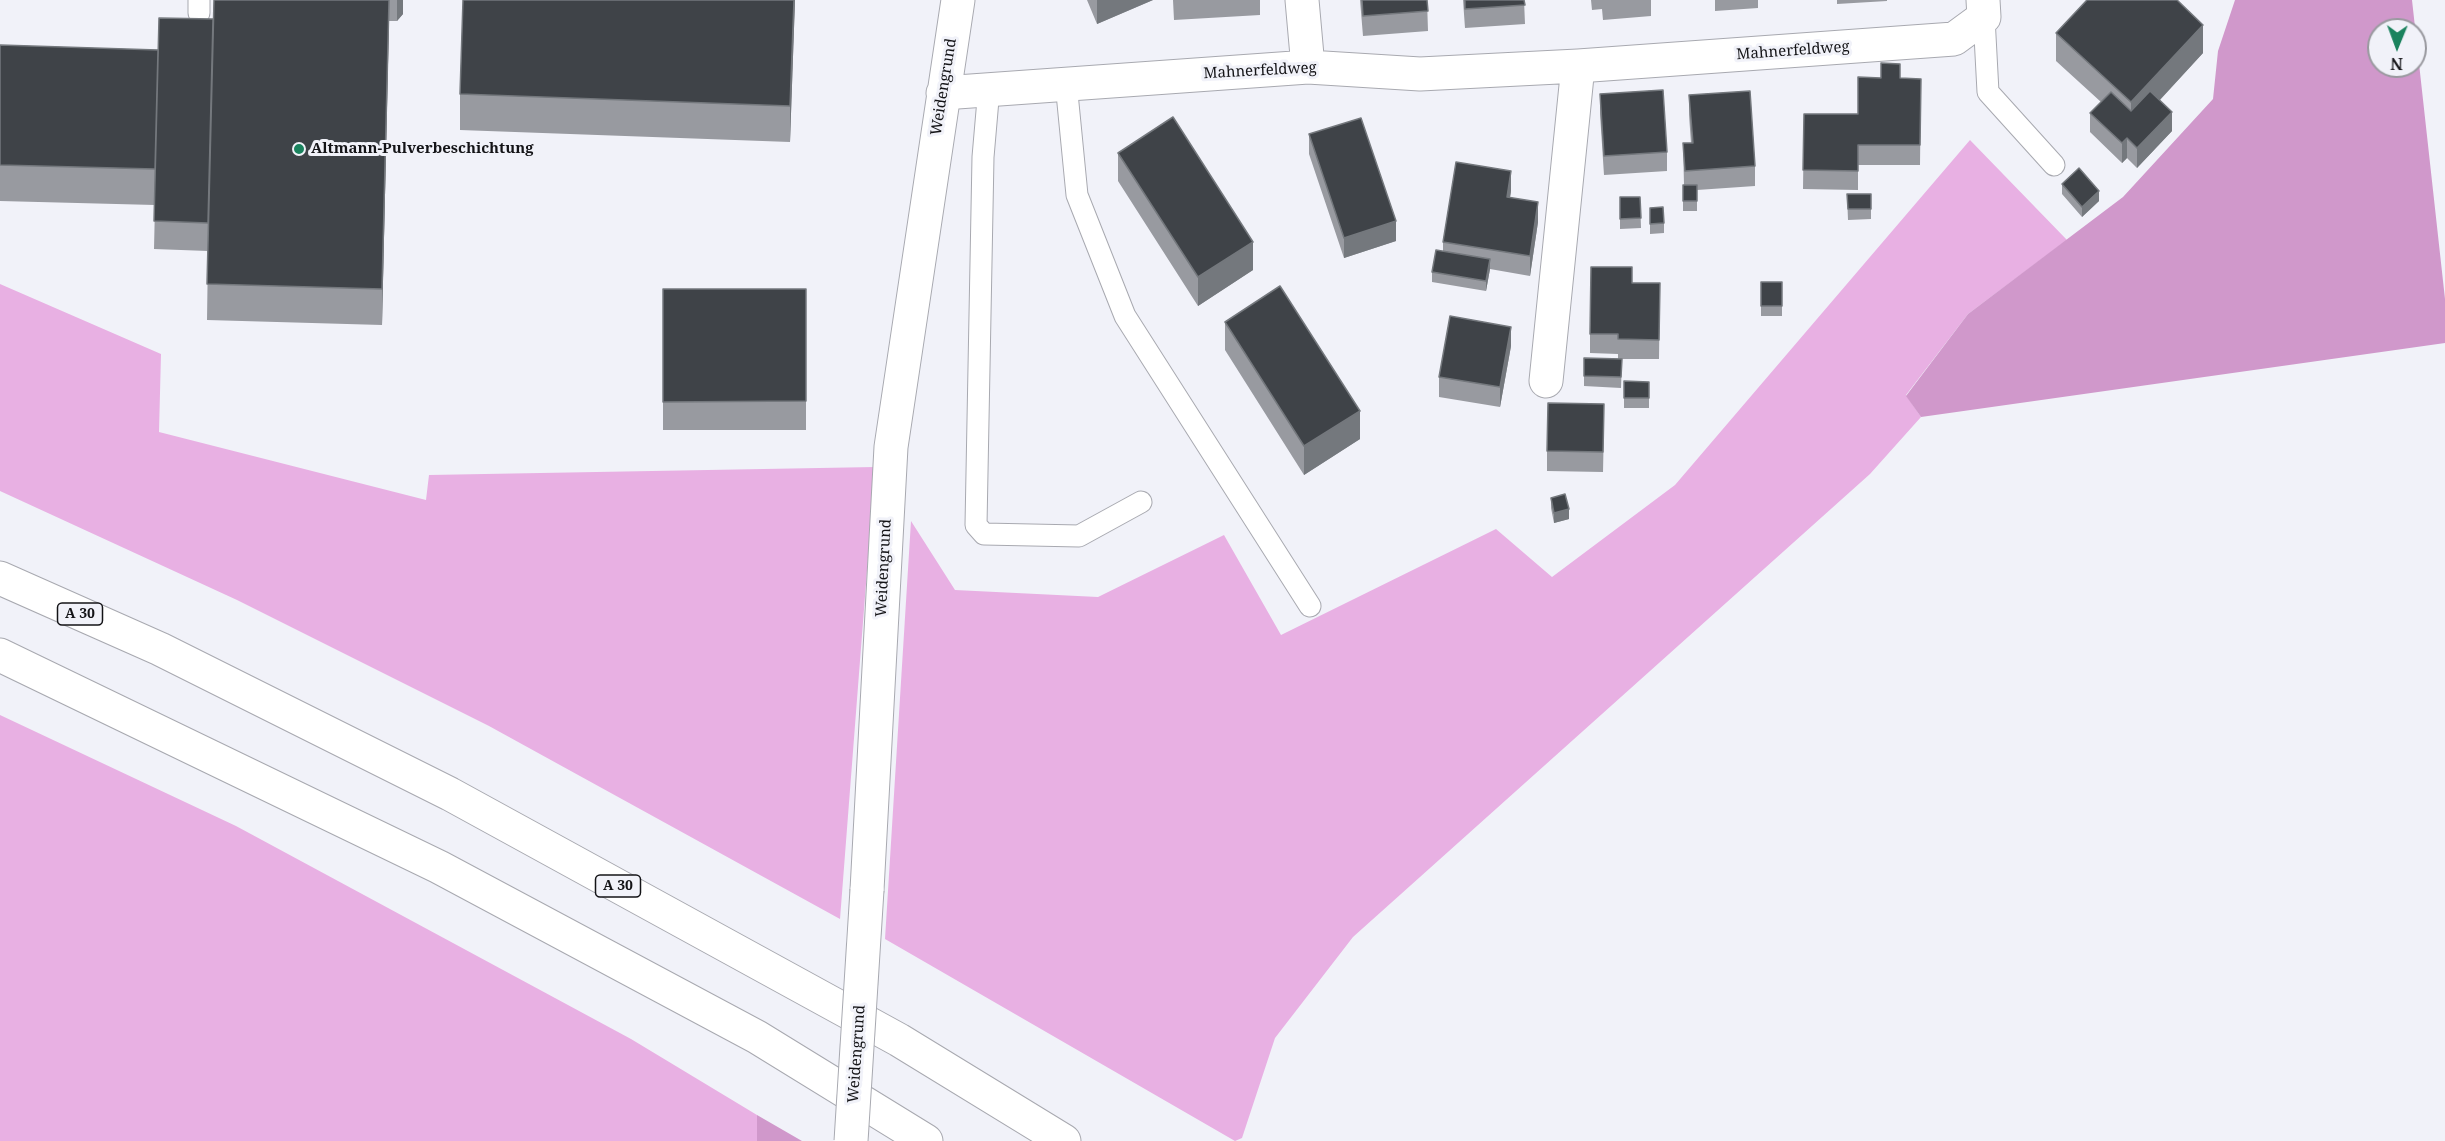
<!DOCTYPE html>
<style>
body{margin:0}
#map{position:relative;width:2445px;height:1141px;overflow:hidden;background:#f1f2f9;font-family:"Noto Serif",serif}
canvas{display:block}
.north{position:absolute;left:2367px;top:18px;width:60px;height:60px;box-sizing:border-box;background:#f1f2f9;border:2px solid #99999f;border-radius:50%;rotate:181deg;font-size:16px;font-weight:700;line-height:24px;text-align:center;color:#141417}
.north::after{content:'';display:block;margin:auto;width:21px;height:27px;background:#1b835e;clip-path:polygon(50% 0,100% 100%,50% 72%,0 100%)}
</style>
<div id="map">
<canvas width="2445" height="1141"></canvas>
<div class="north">N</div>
</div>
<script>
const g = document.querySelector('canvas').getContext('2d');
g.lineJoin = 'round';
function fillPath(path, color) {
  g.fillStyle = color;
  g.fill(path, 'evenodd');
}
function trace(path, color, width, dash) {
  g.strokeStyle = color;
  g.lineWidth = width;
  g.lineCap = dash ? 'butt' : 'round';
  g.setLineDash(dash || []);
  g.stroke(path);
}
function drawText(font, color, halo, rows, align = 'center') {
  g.font = font + ' "Noto Serif",serif';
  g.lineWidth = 6;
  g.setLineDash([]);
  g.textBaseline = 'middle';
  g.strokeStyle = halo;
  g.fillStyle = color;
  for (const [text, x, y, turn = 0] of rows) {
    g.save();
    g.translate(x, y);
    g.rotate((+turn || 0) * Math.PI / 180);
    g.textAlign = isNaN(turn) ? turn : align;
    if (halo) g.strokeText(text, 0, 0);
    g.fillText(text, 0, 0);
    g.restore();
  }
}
fillPath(new Path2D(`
 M1970,140L2067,240L1968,314L1906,395L1921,417L1870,474L1353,937L1275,1038L1242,1138L1235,1141L885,939L911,521L955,590L1098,597L1224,535L1281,635L1496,529L1552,577L1675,485Z
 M0,284L161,354L159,432L426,500L429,475L875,467L840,919L489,726L237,600L0,491Z
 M0,715L236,826L631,1039L757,1115V1141H0Z`), '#e8b0e3');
fillPath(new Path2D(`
 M2235,0H2412L2445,299V343L1921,417L1906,396L1968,314L2123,197L2213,99L2218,51ZM2379,30H2415V66H2379Z
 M757,1115L802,1141H757Z`), '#d098cb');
const service = new Path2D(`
 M199,13V0
 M1984,17L1988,92L2054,165
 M1066,83L1077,195L1125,316L1310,606
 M989,88L983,157L976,525L984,534L1079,536L1141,502`);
const minor = new Path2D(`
 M1302,0L1308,67
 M943,93L1308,67L1420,74L1578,66L1954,39L1984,17L1983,0
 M1546,381L1578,66
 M867,890L891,447L958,0`);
const motorway = new Path2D(`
 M0,578L160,649L450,794L899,1040L1064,1141
 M0,655L439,867L757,1037L926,1141`);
trace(service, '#a8a9b0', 23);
trace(minor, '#a8a9b0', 35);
trace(motorway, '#a8a9b0', 35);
trace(service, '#fff', 21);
trace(minor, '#fff', 33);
trace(motorway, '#fff', 33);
const minorBridge = new Path2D(`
 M851,1141L867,890`);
trace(minorBridge, '#a8a9b0', 35, []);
trace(minorBridge, '#fff', 33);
fillPath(new Path2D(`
 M214,0H403V14L397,21H389L382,325L207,320L208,251L154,249L155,205L0,201V45L158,50L213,19Z
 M795,0L790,142L460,130V94Z
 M1087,0H1153L1097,24Z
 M1173,0H1260V15L1174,20Z
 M1360,0H1427L1428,31L1363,36Z
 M1463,0H1524L1525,24L1465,28Z
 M1591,0H1651V16L1603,20L1602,9L1592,10Z
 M1715,0H1758V8L1715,11Z
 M1837,0H1887V1L1837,4Z
 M2056,33L2203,53L2160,100L2172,131L2137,168L2127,158L2122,163L2090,132V113L2101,102L2056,61Z
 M1900,78L1921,79L1920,165H1858V190L1803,189L1804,114H1858Z
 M1600,94L1667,152V171L1604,175L1600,114Z
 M1689,95L1755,166V186L1697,190V211H1683V185H1684L1683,143H1691L1689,115Z
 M1309,134L1396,241L1344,258L1309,154Z
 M1118,153L1253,270L1198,306L1118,181Z
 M2062,184L2099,201L2082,217L2062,194Z
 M1511,191L1510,197L1538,222L1530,276L1490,269L1486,291L1432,282V272L1443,252V242Z
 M1847,194H1871V219L1848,220Z
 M1620,197H1640L1641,228L1620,229Z
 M1650,208L1664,223V233L1650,234Z
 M1761,282H1782V316H1761Z
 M1632,283H1660L1659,359H1618V354L1590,353V334Z
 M663,289H806V430H663Z
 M1225,322L1360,439L1304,475L1225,350Z
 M1511,346L1500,407L1439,397V377Z
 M1584,358L1622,359L1621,388L1584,386Z
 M1624,381L1649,382V408H1624Z
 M1604,424L1603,472L1547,471V451Z
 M1551,498L1569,519L1554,523L1551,508Z`), '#989aa0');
fillPath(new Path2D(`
 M389,0V21L382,325V289Z
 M397,0H403V14L397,21Z
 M794,0H795L790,142V106Z
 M1097,0H1153L1097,24Z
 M2203,25V53L2131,131V102Z
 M2172,112V131L2137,168V148Z
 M2127,138V158L2122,163V143Z
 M1511,171V191L1507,217V197Z
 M2099,191V201L2082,217V207Z
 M1538,202V222L1530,276V256Z
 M1396,221V241L1344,258V238Z
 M1253,242V270L1198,306V277Z
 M1490,259V269L1486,291V281Z
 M1511,327V346L1500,407V387Z
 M1360,411V439L1304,475V446Z
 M1569,509V519L1554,523V513Z`), '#74787d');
const building = new Path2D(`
 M214,0H389L382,289L207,284Z
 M463,0H794L790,106L460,94Z
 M1362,0H1427L1428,11L1363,16Z
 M1465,0H1524L1525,5L1465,9Z
 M2087,0H2177L2203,25L2131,102L2056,33Z
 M159,18L213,19L208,223L154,221Z
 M0,45L158,50L155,169L0,165Z
 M1881,63L1900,64V78L1921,79L1920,145H1858V171L1803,170L1804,114H1858V77L1881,78Z
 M1663,90L1667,152L1604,156L1600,94Z
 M1750,91L1755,166L1685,171L1683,143H1693L1689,95Z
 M2150,91L2172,112L2137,148L2127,138L2122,143L2090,113L2111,92L2131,111Z
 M1173,117L1253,242L1198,277L1118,153Z
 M1361,118L1396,221L1344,238L1309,134Z
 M1456,162L1511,171L1507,197L1538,202L1530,256L1443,242Z
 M2079,168L2099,191L2082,207L2062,184Z
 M1683,185H1697V201H1683Z
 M1847,194H1871V209H1848Z
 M1620,197H1640L1641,218L1620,219Z
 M1663,207L1664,223L1650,224V208Z
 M1436,250L1490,259L1486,281L1432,272Z
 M1591,267H1632V283H1660L1659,340L1618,339V334H1590Z
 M1761,282H1782V306H1761Z
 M1280,286L1360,411L1304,446L1225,322Z
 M663,289H806V401L663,402Z
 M1450,316L1511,327L1500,387L1439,377Z
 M1584,358L1622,359L1621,377L1584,376Z
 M1624,381L1649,382V398H1624Z
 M1548,403L1604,404L1603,452L1547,451Z
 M1565,494L1569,509L1554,513L1551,498Z`);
fillPath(building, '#3f4348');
trace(building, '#74787d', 1.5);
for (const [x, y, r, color] of [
 [299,149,6,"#1b835e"]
]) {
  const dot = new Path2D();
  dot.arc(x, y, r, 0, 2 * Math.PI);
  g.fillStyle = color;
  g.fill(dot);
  trace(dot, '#f1f2f9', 2);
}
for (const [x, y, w] of [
 [80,614,45],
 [618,886,45]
]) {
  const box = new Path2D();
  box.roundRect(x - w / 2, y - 11, w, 22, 4.5);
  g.fillStyle = '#f1f2f9';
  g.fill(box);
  trace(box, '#141417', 1.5);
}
drawText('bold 14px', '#141417', null, [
 ["A 30",80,614],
 ["A 30",618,886]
]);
drawText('15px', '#141417', '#f1f2f9', [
 ["Mahnerfeldweg",1793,51,-4],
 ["Mahnerfeldweg",1260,71,-3],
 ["Weidengrund",944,87,-81],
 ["Weidengrund",884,568,-87],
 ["Weidengrund",857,1054,-86]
]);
drawText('bold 15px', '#141417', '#f1f2f9', [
 ["Altmann-Pulverbeschichtung",311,149]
], 'left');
</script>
